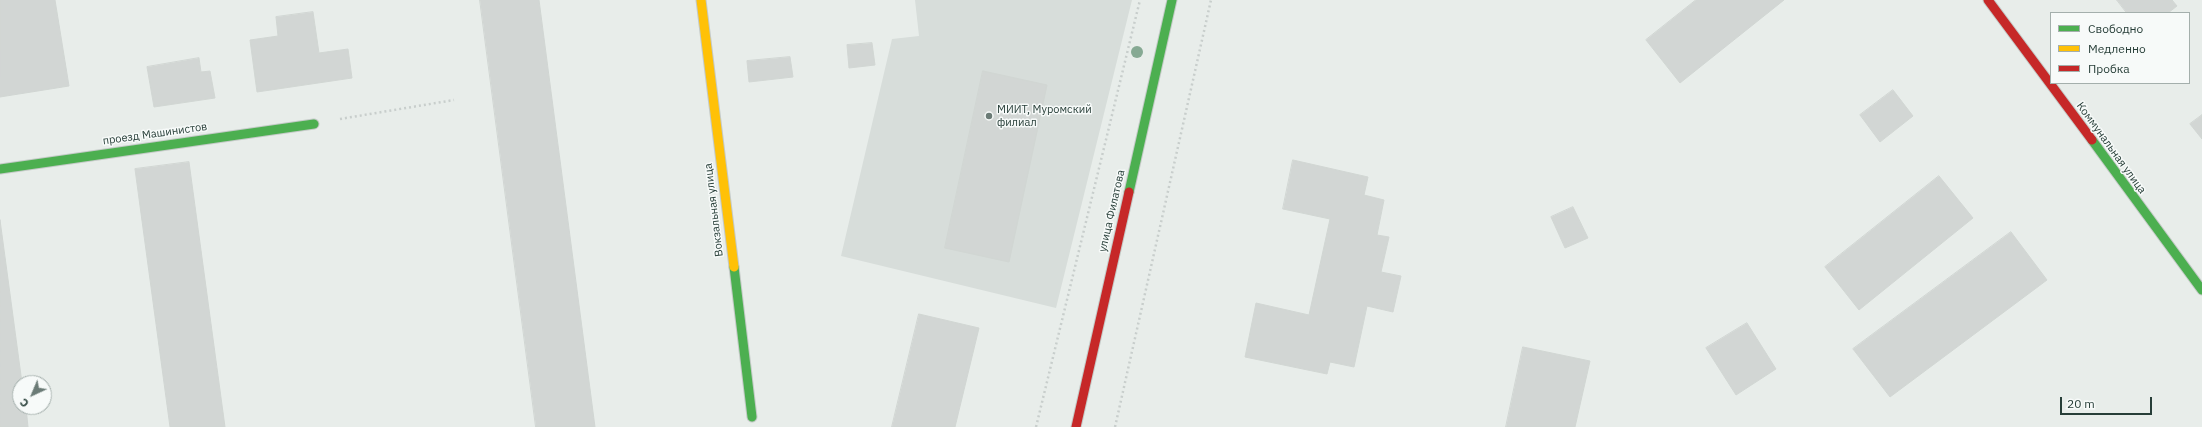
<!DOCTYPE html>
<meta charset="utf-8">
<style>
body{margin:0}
#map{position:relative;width:2202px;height:427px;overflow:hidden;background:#e8edea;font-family:"IBM Plex Sans",sans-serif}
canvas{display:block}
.legend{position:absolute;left:2050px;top:12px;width:140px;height:72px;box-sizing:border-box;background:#f7faf9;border:1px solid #a4afac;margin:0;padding:5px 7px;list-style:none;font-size:12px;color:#273e38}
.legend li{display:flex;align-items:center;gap:8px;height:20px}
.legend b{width:20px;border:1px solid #a4afac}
.north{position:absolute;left:12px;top:375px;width:40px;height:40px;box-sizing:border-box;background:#f7faf9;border:1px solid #a4afac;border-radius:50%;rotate:224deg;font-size:11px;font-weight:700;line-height:16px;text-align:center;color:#273e38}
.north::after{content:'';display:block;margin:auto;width:14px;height:18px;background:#6b7b76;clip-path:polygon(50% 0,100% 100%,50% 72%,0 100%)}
.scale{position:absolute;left:2060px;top:397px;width:92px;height:18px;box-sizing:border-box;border:2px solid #273e38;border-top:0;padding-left:5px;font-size:12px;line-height:14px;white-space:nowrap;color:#273e38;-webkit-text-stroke:3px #f7faf9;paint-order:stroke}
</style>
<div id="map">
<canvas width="2202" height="427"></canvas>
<ul class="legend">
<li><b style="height:5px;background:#4caf50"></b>Свободно</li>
<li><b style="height:5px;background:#ffc107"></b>Медленно</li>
<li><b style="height:5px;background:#c62828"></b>Пробка</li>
</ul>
<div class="north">С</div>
<div class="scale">20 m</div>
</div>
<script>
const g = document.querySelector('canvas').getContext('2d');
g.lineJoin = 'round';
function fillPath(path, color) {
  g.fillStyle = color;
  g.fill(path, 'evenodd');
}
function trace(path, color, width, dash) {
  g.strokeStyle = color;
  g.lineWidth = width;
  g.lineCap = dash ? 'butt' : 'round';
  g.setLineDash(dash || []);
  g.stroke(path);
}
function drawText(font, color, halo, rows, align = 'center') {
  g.font = font + ' "IBM Plex Sans",sans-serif';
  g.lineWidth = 3;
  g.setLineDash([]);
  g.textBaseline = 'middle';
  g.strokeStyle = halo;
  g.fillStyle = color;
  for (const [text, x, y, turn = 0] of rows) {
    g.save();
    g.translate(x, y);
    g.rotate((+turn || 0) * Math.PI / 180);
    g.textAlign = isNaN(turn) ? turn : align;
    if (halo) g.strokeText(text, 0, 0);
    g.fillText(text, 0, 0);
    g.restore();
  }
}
fillPath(new Path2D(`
 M915,0H1132L1056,308L841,256L892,39L919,36Z`), '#d7ddda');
const building = new Path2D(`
 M0,0H55L69,86L0,97Z
 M480,0H539L595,427H536Z
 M1696,0H1784L1680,83L1646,40Z
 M2117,0H2172L2177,6L2168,13H2127Z
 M313,12L319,53L348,49L352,78L257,92L250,40L278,36L276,17Z
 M872,43L875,65L849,68L847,45Z
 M790,57L793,77L749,82L747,61Z
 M199,58L201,72L210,71L215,98L154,107L147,67Z
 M983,71L1047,85L1009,262L945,248Z
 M1893,90L1913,116L1880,142L1860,115Z
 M2202,115V139L2190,124Z
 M1293,160L1368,177L1364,195L1384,200L1377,235L1389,237L1381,272L1401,276L1393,312L1367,306L1354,367L1330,362L1327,374L1245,357L1256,303L1309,315L1330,219L1283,209Z
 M189,162L225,427H170L140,206L135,169Z
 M1939,176L1973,218L1859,310L1825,267Z
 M1573,207L1588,238L1565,248L1551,217Z
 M0,220L22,383H20V407H26L28,427H0Z
 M2011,232L2047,280L1890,397L1853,349Z
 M919,314L979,328L955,427H892Z
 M1747,323L1776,369L1736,395L1706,348Z
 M1523,347L1590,361L1575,427H1506Z`);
fillPath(building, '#d2d6d4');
trace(building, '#d1d6d3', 1);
const fast = new Path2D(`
 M2092,140L2202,290
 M0,169L314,124
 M1129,192L1172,0
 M734,267L752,417`);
const slow = new Path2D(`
 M701,0L734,267`);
const jam = new Path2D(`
 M1988,0L2092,140
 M1076,427L1129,192`);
trace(fast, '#c4cac7', 11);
trace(slow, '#c4cac7', 11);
trace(jam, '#c4cac7', 11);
trace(new Path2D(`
 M340,119L454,100
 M1036,427L1140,0
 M1115,427L1211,0`), '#c8cecc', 2.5, [2, 3]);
trace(fast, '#4caf50', 9);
trace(slow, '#ffc107', 9);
trace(jam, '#c62828', 9);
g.fillStyle = '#86a993';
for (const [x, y] of [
 [1137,52]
]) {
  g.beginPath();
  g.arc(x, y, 6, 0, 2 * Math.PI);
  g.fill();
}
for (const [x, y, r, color] of [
 [989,116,4,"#6b7b76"]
]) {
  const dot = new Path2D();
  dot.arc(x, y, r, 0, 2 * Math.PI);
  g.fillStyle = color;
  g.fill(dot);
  trace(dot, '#f7faf9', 1.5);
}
drawText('11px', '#273e38', '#f7faf9', [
 ["МИИТ, Муромский",997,110],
 ["филиал",997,123]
], 'left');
drawText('11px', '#273e38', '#f7faf9', [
 ["проезд Машинистов",155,134,-8],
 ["Коммунальная улица",2111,148,54],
 ["Вокзальная улица",714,210,-97],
 ["улица Филатова",1112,211,-77]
]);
</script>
